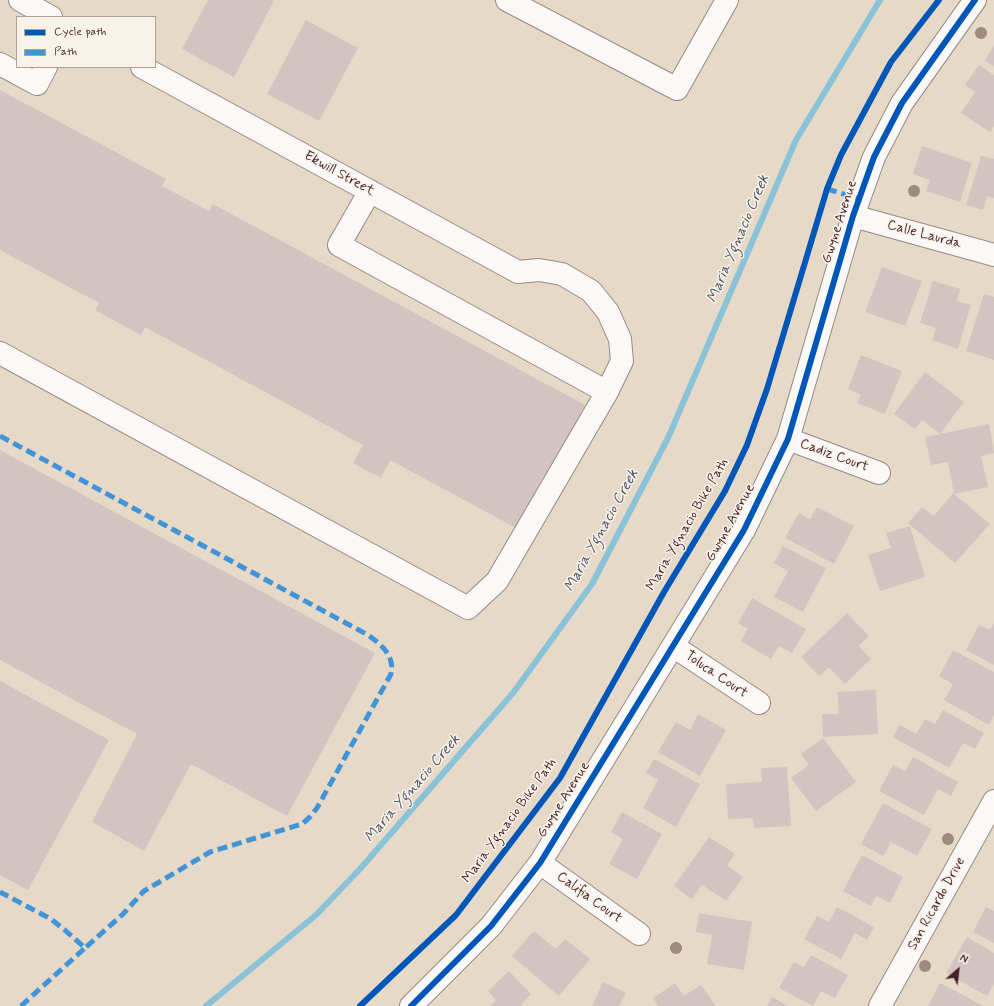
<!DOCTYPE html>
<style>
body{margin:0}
#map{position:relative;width:994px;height:1006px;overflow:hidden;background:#e6d9c8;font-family:Mynerve,sans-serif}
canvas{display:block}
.legend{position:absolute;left:16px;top:16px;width:140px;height:52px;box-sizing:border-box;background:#f7f3e8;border:1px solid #b29e9c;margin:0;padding:5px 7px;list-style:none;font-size:12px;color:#4a1f2b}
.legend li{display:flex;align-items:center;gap:8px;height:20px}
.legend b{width:20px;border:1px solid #b29e9c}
.north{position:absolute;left:938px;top:950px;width:40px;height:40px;-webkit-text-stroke:3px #f7f3e8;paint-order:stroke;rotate:28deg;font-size:11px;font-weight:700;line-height:16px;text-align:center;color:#4a1f2b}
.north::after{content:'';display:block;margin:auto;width:14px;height:18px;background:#4a1f2b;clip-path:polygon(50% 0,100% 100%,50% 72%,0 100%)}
</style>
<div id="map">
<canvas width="994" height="1006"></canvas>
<ul class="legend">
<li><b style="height:5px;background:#0057b8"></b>Cycle path</li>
<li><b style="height:5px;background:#4194d7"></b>Path</li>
</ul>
<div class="north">N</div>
</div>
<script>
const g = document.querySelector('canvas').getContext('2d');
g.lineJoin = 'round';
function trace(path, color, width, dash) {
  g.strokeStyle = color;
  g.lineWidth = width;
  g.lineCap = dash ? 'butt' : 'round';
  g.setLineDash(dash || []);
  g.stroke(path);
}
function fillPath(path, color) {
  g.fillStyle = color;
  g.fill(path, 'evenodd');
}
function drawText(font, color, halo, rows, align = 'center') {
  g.font = font + ' Mynerve,sans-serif';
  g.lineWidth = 3;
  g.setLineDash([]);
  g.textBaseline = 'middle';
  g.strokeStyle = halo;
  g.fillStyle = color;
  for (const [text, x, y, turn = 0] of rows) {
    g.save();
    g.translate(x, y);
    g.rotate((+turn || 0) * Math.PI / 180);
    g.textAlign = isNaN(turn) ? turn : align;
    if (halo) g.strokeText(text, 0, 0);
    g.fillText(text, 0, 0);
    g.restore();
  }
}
trace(new Path2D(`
 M206,1006L316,915L360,869L513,693L592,584L668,438L796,140L880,0`), '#8ac2d8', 6);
fillPath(new Path2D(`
 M208,0H271L274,1L234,77L182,49Z
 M306,20L358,48L319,121L267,94Z
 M994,45V66L985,61Z
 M979,65L994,75V126L990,132L961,113L975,92L965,85Z
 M0,90L166,179L162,186L209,211L213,204L585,405L518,529L390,460L381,478L353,463L363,445L145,327L141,335L95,310L99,303L0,250Z
 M922,146L972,163L960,202L926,191L930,180L913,174Z
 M981,156L994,159V198L987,196L983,210L966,205Z
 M882,267L922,281L905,326L865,312Z
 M933,281L960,289L957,301L971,305L958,349L932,340L936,328L920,323Z
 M984,294L994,297V360L966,351Z
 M861,355L902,371L885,414L857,403L861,395L848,389Z
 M925,372L964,402L940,434L922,420L915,429L894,414Z
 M989,424L994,453L981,456L988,487L954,494L948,462L931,465L925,437Z
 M0,450L375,653L287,816L191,764L144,851L92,822L137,734L0,660Z
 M953,493L990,524L955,563L908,523L922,507L934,516Z
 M817,507L854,526L834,564L785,538L799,513L810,519Z
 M910,526L925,577L880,591L868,555L891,548L886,533Z
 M783,546L826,568L803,612L774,597L788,571L774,563Z
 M752,598L806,629L792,653L779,646L771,659L741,641L748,629L738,623Z
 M847,613L869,636L859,646L871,659L845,684L829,667L819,676L801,657Z
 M994,623V665L966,650L979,625L990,630Z
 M953,650L994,672V715L989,725L944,700L953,684L939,676Z
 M0,681L109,740L28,890L0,875Z
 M876,690L878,734L823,737L822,714H839L837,692Z
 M943,710L984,733L975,749L963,743L949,768L893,737L900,725L916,734L925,719L935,724Z
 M698,714L726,730L700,776L658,752L676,722L690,730Z
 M823,738L856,782L816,811L791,778L809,765L801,754Z
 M913,757L958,782L951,796L938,789L924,815L879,791L893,765L905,771Z
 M654,759L700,784L676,827L643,808L658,780L646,773Z
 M787,767L791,826L754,828L753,818L728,819L726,784L762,782L761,768Z
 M883,803L932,829L917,856L891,842L883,856L861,844Z
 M622,812L662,834L637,879L609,864L623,839L611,832Z
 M709,837L735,854L727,865L743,877L726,901L702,885L692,899L674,886Z
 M862,855L903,877L890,903L876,896L871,906L843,891Z
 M837,907L874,927L867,940L855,933L841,959L804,939L817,916L829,922Z
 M986,907L994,911V943L973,932Z
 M699,913L752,922L744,970L707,964L712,935L696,932Z
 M534,931L556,949L565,939L590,959L559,996L512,956Z
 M967,937L994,953V984L987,996L946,973Z
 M811,955L848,975L835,998L821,991L813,1006L779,988L794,962L804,967Z
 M509,971L531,994L521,1004L523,1006H490L496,1000L488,991Z
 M603,982L626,993L619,1006H592Z
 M675,983L684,996L701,985L716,1006H658L653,998Z
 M940,983L984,1006H928Z
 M772,997L788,1006H767Z`), '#d3c4c1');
const minor = new Path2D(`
 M20,0L51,17
 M507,0L677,89L727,0
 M0,64L37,84L46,67
 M370,191L339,245L607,392
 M853,216L994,255
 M0,353L468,608L497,581L607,392L622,361L620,339L608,312L591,291L562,274L539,270L518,272L142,67
 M788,439L879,473
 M673,646L759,703
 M540,863L639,934
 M411,1006L491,926L540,863L744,530L788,439L853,216L874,157L902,103L975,0
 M880,1006L994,801`);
trace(minor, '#978983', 24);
trace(minor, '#fbf9f7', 22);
trace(new Path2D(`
 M827,189L859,199
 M0,436L368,635C382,645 395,656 391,674L317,808L310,817L302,824L210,852L144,891L123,914L85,948L66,931L51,919L0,892
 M21,1006L85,948`), '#4194d7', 5, [10, 5]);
trace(new Path2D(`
 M360,1006L456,915L560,778L664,592L725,491L747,445L767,389L827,189L841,155L891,62L939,0
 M411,1006L491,926L540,863L744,530L788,439L853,216L874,157L902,103L975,0`), '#0057b8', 6);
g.fillStyle = '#9e8b7d';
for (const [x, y] of [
 [981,33],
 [914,191],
 [948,839],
 [676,948],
 [925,966]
]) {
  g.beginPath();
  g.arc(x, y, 6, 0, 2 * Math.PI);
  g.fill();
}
drawText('14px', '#4a1f2b', '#f7f3e8', [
 ["Ekwill Street",339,174,29],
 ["Gwyne Avenue",840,222,-72],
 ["Calle Laurda",924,235,15],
 ["Cadiz Court",834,456,20],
 ["Gwyne Avenue",731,523,-61],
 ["Maria Ygnacio Bike Path",688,525,-60],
 ["Toluca Court",716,675,34],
 ["Gwyne Avenue",564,800,-58],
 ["Maria Ygnacio Bike Path",510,821,-54],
 ["Califia Court",589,898,36],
 ["San Ricardo Drive",937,904,-61]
]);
drawText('italic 15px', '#53556a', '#f7f3e8', [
 ["Maria Ygnacio Creek",739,239,-67],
 ["Maria Ygnacio Creek",602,531,-61],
 ["Maria Ygnacio Creek",413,789,-49]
]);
</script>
